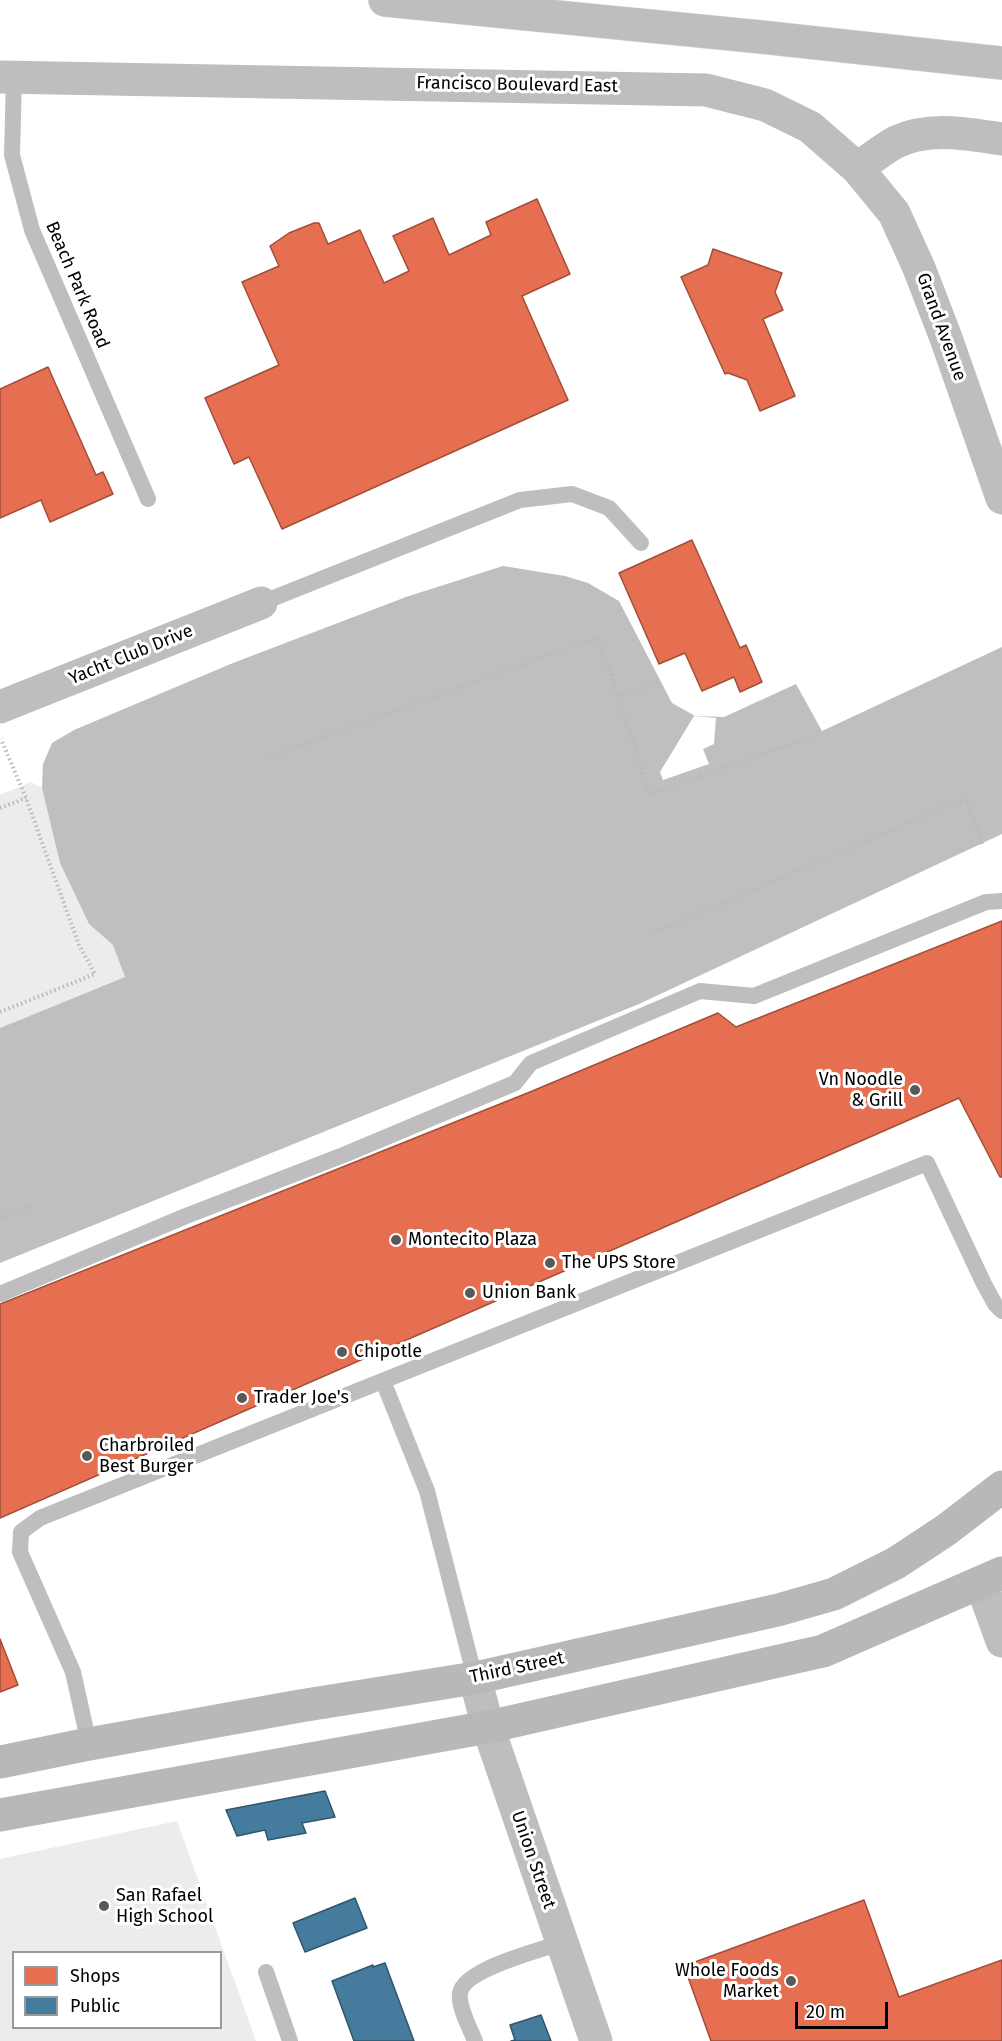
<!DOCTYPE html>
<style>
body{margin:0}
#map{position:relative;width:1002px;height:2041px;overflow:hidden;background:#fff;font-family:"Fira Sans",sans-serif}
canvas{display:block}
.legend{position:absolute;left:12px;top:1951px;width:210px;height:78px;box-sizing:border-box;background:#fff;border:2px solid #999;margin:0;padding:8px 10px;list-style:none;font-size:18px;color:#000}
.legend li{display:flex;align-items:center;gap:12px;height:30px}
.legend b{width:30px;border:2px solid #999}
.scale{position:absolute;left:795px;top:2002px;width:93px;height:27px;box-sizing:border-box;border:3px solid #000;border-top:0;padding-left:8px;font-size:18px;line-height:21px;white-space:nowrap;color:#000;-webkit-text-stroke:4px #fff;paint-order:stroke}
</style>
<div id="map">
<canvas width="1002" height="2041"></canvas>
<ul class="legend">
<li><b style="height:16px;background:#e76f51"></b>Shops</li>
<li><b style="height:16px;background:#457b9d"></b>Public</li>
</ul>
<div class="scale">20 m</div>
</div>
<script>
const g = document.querySelector('canvas').getContext('2d');
g.lineJoin = 'round';
function fillPath(path, color) {
  g.fillStyle = color;
  g.fill(path, 'evenodd');
}
function trace(path, color, width, dash) {
  g.strokeStyle = color;
  g.lineWidth = width;
  g.lineCap = dash ? 'butt' : 'round';
  g.setLineDash(dash || []);
  g.stroke(path);
}
function drawText(font, color, halo, rows, align = 'center') {
  g.font = font + ' "Fira Sans",sans-serif';
  g.lineWidth = 6;
  g.setLineDash([]);
  g.textBaseline = 'middle';
  g.strokeStyle = halo;
  g.fillStyle = color;
  for (const [text, x, y, turn = 0] of rows) {
    g.save();
    g.translate(x, y);
    g.rotate((+turn || 0) * Math.PI / 180);
    g.textAlign = isNaN(turn) ? turn : align;
    if (halo) g.strokeText(text, 0, 0);
    g.fillText(text, 0, 0);
    g.restore();
  }
}
fillPath(new Path2D(`
 M31,782L42,788L60,863L89,924L113,945L125,977L0,1028V795Z
 M177,1821L256,2041H0V1859ZM14,1952H220V2028H14Z`), '#ececec');
fillPath(new Path2D(`
 M503,566L565,576L588,583L619,601L672,703L695,716L724,717L796,684L822,731L1002,647V834L639,1004L0,1263V1028L125,977L113,945L89,924L60,863L42,788L43,764L52,743L74,730L233,663L406,597Z`), '#bfbfbf');
fillPath(new Path2D(`
 M694,716L716,718L714,744L703,749L709,764L663,780L660,772Z`), '#fff');
const shops = new Path2D(`
 M537,199L570,274L522,296L568,400L282,529L249,457L234,464L205,398L279,365L242,282L279,266L270,246L289,233L314,223H319L328,244L360,230L384,283L409,271L393,236L433,218L449,255L491,235L486,222Z
 M713,249L782,273L775,292L783,310L763,319L795,396L760,411L747,380L728,373L725,374L681,277L708,265Z
 M48,367L96,475L103,472L113,494L50,522L41,500L0,518V389Z
 M692,540L740,648L746,645L762,682L740,692L734,677L702,691L685,653L659,664L619,573Z
 M1002,921V1177H1000L959,1098L0,1518V1304L530,1092L718,1013L736,1027Z
 M0,1639L18,1685L0,1692Z
 M864,1900L899,1997L1002,1960V2041H711L684,1966Z`);
fillPath(shops, '#e76f51');
trace(shops, '#a24e39', 1.5);
const public = new Path2D(`
 M325,1791L335,1817L302,1823L306,1833L268,1840L265,1830L237,1836L226,1810Z
 M355,1898L367,1928L305,1952L293,1923Z
 M385,1963L414,2041H354L332,1981L373,1965V1967Z
 M541,2015L551,2041H511L515,2040L510,2025Z`);
fillPath(public, '#457b9d');
trace(public, '#30566e', 1.5);
const motorway = new Path2D(`
 M385,0L761,37L1002,63`);
trace(motorway, '#dbdbdb', 34);
trace(new Path2D(`
 M618,697L660,681
 M267,758L598,637L650,794L813,736
 M0,808L26,798
 M654,933L966,798L982,844
 M0,1012L95,974L79,945L26,798L1,739
 M0,1218L31,1206`), '#b9b9b9', 4, [1.5, 3]);
trace(new Path2D(`
 M14,77L12,155L32,230L148,499
 M261,603L520,500L572,494L609,508L641,543
 M0,1294L186,1216L346,1154L515,1083L531,1063L700,991L754,996L986,902L1002,901
 M383,1381L427,1491L475,1678
 M89,1744L73,1672L20,1552L21,1532L40,1518L927,1163L984,1284L995,1304L1002,1311
 M266,1972L290,2041
 M475,2041C470,2028 458,2007 460,1993C464,1969 540,1950 561,1943`), '#bebebe', 16);
trace(new Path2D(`
 M857,168C870,160 883,149 896,142C930,126 967,134 1002,139
 M0,707L261,603
 M981,1583L1002,1641`), '#bebebe', 33);
trace(new Path2D(`
 M0,77L706,90L765,105L810,127L857,168L894,213L919,268L946,338L1002,498
 M475,1678L488,1727L596,2041`), '#bebebe', 33);
trace(new Path2D(`
 M0,1762L89,1744L300,1706L475,1678L778,1610L834,1594L896,1563L946,1530L1002,1487
 M0,1815L488,1727L823,1651L1002,1573`), '#b8b8b8', 33);
trace(motorway, '#bebebe', 33);
for (const [x, y, r, color] of [
 [915,1090,6,"#595959"],
 [396,1240,6,"#595959"],
 [550,1263,6,"#595959"],
 [470,1293,6,"#595959"],
 [342,1352,6,"#595959"],
 [242,1398,6,"#595959"],
 [87,1456,6,"#595959"],
 [104,1906,6,"#595959"],
 [791,1981,6,"#595959"]
]) {
  const dot = new Path2D();
  dot.arc(x, y, r, 0, 2 * Math.PI);
  g.fillStyle = color;
  g.fill(dot);
  trace(dot, '#fff', 2);
}
drawText('18px', '#000', '#fff', [
 ["Francisco Boulevard East",517,85,1],
 ["Beach Park Road",77,285,67],
 ["Grand Avenue",941,327,70],
 ["Yacht Club Drive",131,655,-22],
 ["Third Street",517,1668,-12],
 ["Union Street",533,1860,71]
]);
drawText('18px', '#000', '#fff', [
 ["Vn Noodle",903,1080,"right"],
 ["& Grill",903,1101,"right"],
 ["Montecito Plaza",408,1240],
 ["The UPS Store",562,1263],
 ["Union Bank",482,1293],
 ["Chipotle",354,1352],
 ["Trader Joe's",254,1398],
 ["Charbroiled",99,1446],
 ["Best Burger",99,1467],
 ["San Rafael",116,1896],
 ["High School",116,1917],
 ["Whole Foods",779,1971,"right"],
 ["Market",779,1992,"right"]
], 'left');
</script>
